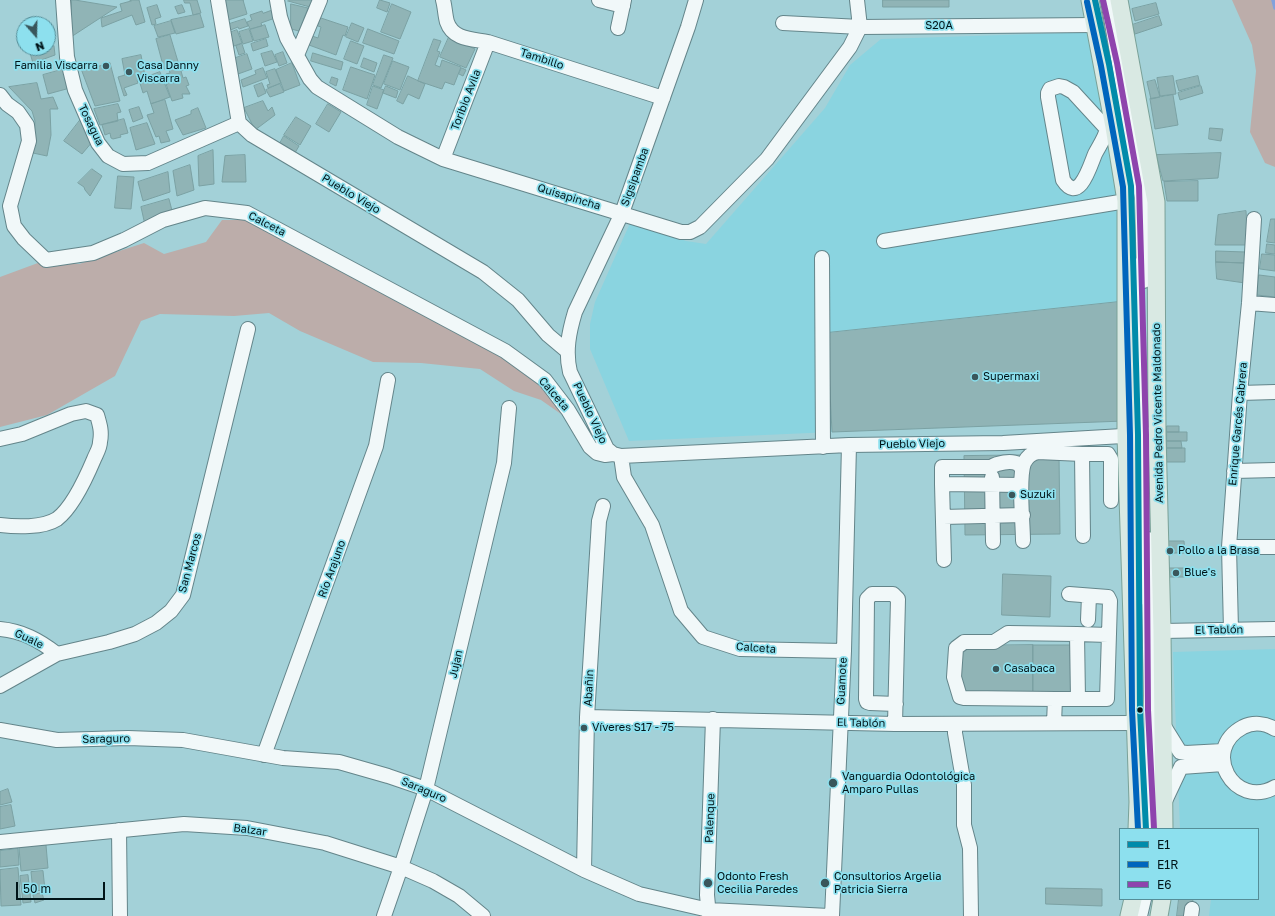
<!DOCTYPE html>
<meta charset="utf-8">
<style>
body{margin:0}
#map{position:relative;width:1275px;height:916px;overflow:hidden;background:#a3d1d8;font-family:"Golos Text",sans-serif}
canvas{display:block}
.legend{position:absolute;left:1119px;top:828px;width:140px;height:72px;box-sizing:border-box;background:#8de0ee;border:1px solid #558e98;margin:0;padding:5px 7px;list-style:none;font-size:12px;color:#001418}
.legend li{display:flex;align-items:center;gap:8px;height:20px}
.legend b{width:20px;border:1px solid #558e98}
.north{position:absolute;left:16px;top:16px;width:40px;height:40px;box-sizing:border-box;background:#8de0ee;border:1px solid #558e98;border-radius:50%;rotate:160deg;font-size:11px;font-weight:700;line-height:16px;text-align:center;color:#001418}
.north::after{content:'';display:block;margin:auto;width:14px;height:18px;background:#39565b;clip-path:polygon(50% 0,100% 100%,50% 72%,0 100%)}
.scale{position:absolute;left:16px;top:882px;width:89px;height:18px;box-sizing:border-box;border:2px solid #001418;border-top:0;padding-left:5px;font-size:12px;line-height:14px;white-space:nowrap;color:#001418;-webkit-text-stroke:3px #8de0ee;paint-order:stroke}
</style>
<div id="map">
<canvas width="1275" height="916"></canvas>
<ul class="legend">
<li><b style="height:5px;background:#008baa"></b>E1</li>
<li><b style="height:5px;background:#0065bd"></b>E1R</li>
<li><b style="height:5px;background:#8e44ad"></b>E6</li>
</ul>
<div class="north">N</div>
<div class="scale">50 m</div>
</div>
<script>
const g = document.querySelector('canvas').getContext('2d');
g.lineJoin = 'round';
function fillPath(path, color) {
  g.fillStyle = color;
  g.fill(path, 'evenodd');
}
function trace(path, color, width, dash) {
  g.strokeStyle = color;
  g.lineWidth = width;
  g.lineCap = dash ? 'butt' : 'round';
  g.setLineDash(dash || []);
  g.stroke(path);
}
function drawText(font, color, halo, rows, align = 'center') {
  g.font = font + ' "Golos Text",sans-serif';
  g.lineWidth = 3.5;
  g.setLineDash([]);
  g.textBaseline = 'middle';
  g.strokeStyle = halo;
  g.fillStyle = color;
  for (const [text, x, y, turn = 0] of rows) {
    g.save();
    g.translate(x, y);
    g.rotate((+turn || 0) * Math.PI / 180);
    g.textAlign = isNaN(turn) ? turn : align;
    if (halo) g.strokeText(text, 0, 0);
    g.fillText(text, 0, 0);
    g.restore();
  }
}
fillPath(new Path2D(`
 M1097,32L1117,194L1119,302L827,333L832,432L629,441L590,349V324L595,302L631,221L686,241L706,244L825,108L850,65L881,39Z
 M1275,649V916H1209L1211,899H1258V829H1180L1173,652Z`), '#8ad4e0');
fillPath(new Path2D(`
 M1232,0H1275V167L1265,163L1250,132L1256,71L1252,45Z
 M222,220H244L483,339L542,380L568,419L541,400L514,391L480,369L421,363L373,362L300,331L269,313L234,316L160,314L141,321L115,376L47,415L0,427V277L46,260L79,264L144,243L164,254L206,242Z`), '#bcadaa');
trace(new Path2D(`
 M1273,0L1275,8`), '#82a1dc', 3.5);
const building = new Path2D(`
 M72,0H75L117,7L71,37Z
 M130,0H139L145,22L136,25L132,15L102,27L101,18L122,11L120,4L131,1Z
 M184,0H197L201,13L193,15L190,3H185Z
 M211,0H244H243L247,14L219,23Z
 M289,0H312L310,7L288,1Z
 M380,0L390,3L387,12L377,8Z
 M883,0H949V7H883Z
 M1156,3L1159,14L1135,21L1132,9Z
 M291,4L308,8L299,31L291,29Z
 M392,4L411,12L400,39L381,32Z
 M157,5L161,17L155,19L156,24L152,25L147,8Z
 M182,5L185,12L178,14L175,7Z
 M276,9L278,17L261,23L262,26L250,29L247,22L252,20L250,15L262,11L263,13Z
 M200,14L204,27L176,34L171,20Z
 M1159,16L1162,25L1135,34L1132,25Z
 M321,18L348,27L345,36L343,35L336,55L309,45L312,36L318,38L321,27L318,26Z
 M245,19L248,26L239,29L238,27L228,31L223,26Z
 M171,21L175,33L158,37L154,26Z
 M352,23L364,28L358,42L346,37Z
 M265,25L269,37L254,41L250,30Z
 M249,29L253,41L243,44L239,32Z
 M368,29L399,41L394,54L363,43Z
 M237,30L242,43L234,46L229,33Z
 M48,31H50L53,44L48,45Z
 M170,35L179,65L164,69L156,39Z
 M449,37L475,49L466,68L440,57Z
 M266,39L268,46L253,51L251,44Z
 M434,39L441,41L437,51L440,52L435,65L440,67L442,60L461,67L454,85L445,82L442,89L418,81Z
 M351,41L364,46L357,64L344,59Z
 M242,44L245,53L239,55L236,46Z
 M54,46L55,55L33,63L30,53Z
 M272,51L277,62L265,66L261,54Z
 M283,52L287,63L279,66L275,55Z
 M313,53L343,62L341,70L311,61Z
 M247,54L252,69L238,74L233,59Z
 M141,55L145,76L137,80L138,83L124,88L127,95L124,96L118,77L125,75L122,59Z
 M384,55L393,58L381,88L373,85Z
 M364,58L377,63L374,72L361,67Z
 M393,61L409,67L400,90L384,84Z
 M110,63L120,101L95,106L80,66L89,64L92,68Z
 M292,63L300,85L284,91L276,70Z
 M183,65L185,69L181,71L183,78L186,77L189,85L186,86L190,94H182L183,98L172,101L166,84H168L166,74L170,73L169,69Z
 M351,67L375,75L367,99L343,90Z
 M263,68L267,78L243,87L241,80L256,74L255,71Z
 M462,68L466,70L463,76L459,74Z
 M65,69L70,88L48,94L43,75Z
 M275,69L281,83L268,88L267,85L270,84L266,72Z
 M160,72L170,97L151,104L147,91L143,93L139,80Z
 M408,76L425,84L419,99L408,94L403,104L397,101Z
 M1173,76L1176,94L1160,96L1157,78Z
 M1198,76L1200,85L1179,91L1176,81Z
 M332,77L338,79L336,86L330,83Z
 M1155,80L1160,97L1151,99L1147,82Z
 M37,83L41,99L53,97L58,109H50L51,135L47,156L33,153L35,121L32,111L9,87Z
 M262,83L266,93L258,97L254,86Z
 M280,84L284,92L270,97L266,90Z
 M373,86L384,90L377,109L367,105Z
 M386,86L398,91L396,98L383,93Z
 M1201,86L1203,93L1180,100L1178,93Z
 M1173,95L1178,125L1155,129L1150,99Z
 M165,100L173,129L166,131L170,141L161,143L159,136L156,137L147,115L154,113L151,104Z
 M263,101L268,111L272,107L275,115L255,130L244,108Z
 M118,104L121,112L117,113L118,121L100,125L94,109Z
 M328,104L341,112L329,132L316,124Z
 M139,107L143,118L133,122L129,110Z
 M198,108L206,128L183,135L175,120L191,114V111Z
 M296,117L311,126L300,145L284,135Z
 M81,119L93,141L82,154L64,141Z
 M124,119L128,133L120,135L121,137L113,139L111,138L110,133L105,135L102,125Z
 M147,123L155,144L136,150L130,128Z
 M1210,128L1223,129L1221,141L1209,139Z
 M284,136L299,146L292,158L277,149Z
 M213,150L214,184L199,186L198,156Z
 M1221,153L1218,178L1163,181L1156,155Z
 M245,155L246,182H222L225,156Z
 M190,165L194,190L177,196L173,171Z
 M92,169L102,176L90,196L85,190L84,187L78,183Z
 M168,172L170,192L143,201L138,182Z
 M118,176L134,177L131,209L115,208Z
 M1198,181V201H1167L1164,182Z
 M169,199L175,222L147,234L141,207Z
 M1246,211L1248,245H1215L1218,215Z
 M1271,219H1275V243L1267,242Z
 M1267,244L1275,245V254L1266,253Z
 M1216,251L1246,252L1245,263L1216,262Z
 M1262,254L1275,255V271L1260,269Z
 M1216,262L1245,263V283L1217,279Z
 M1259,275L1275,277V297L1257,295Z
 M1119,302L1124,421L832,432L827,333Z
 M1167,426H1179V432H1167Z
 M1167,432H1187V441H1167Z
 M1167,441H1181L1182,448H1167Z
 M1167,448H1185V462H1167Z
 M1059,455L1060,534L965,535L964,456Z
 M1166,541H1184L1185,553H1166Z
 M1167,568H1185V577H1167Z
 M1003,574L1051,576L1050,617L1002,615Z
 M1033,645V693H960V646Z
 M1033,645H1074V692L1033,693Z
 M8,789L12,802L0,805V792Z
 M11,805L15,826L0,829V807Z
 M46,845L48,868L21,871L19,848Z
 M18,849L19,865L0,867V851Z
 M18,868L21,905L1,906L0,870Z
 M43,871L45,890L33,891L31,872Z
 M28,875L31,902L23,903L20,876Z
 M1046,888L1102,889V906L1046,904Z
 M42,893L44,900L35,903L33,895Z
 M1179,899H1193L1191,916H1177Z`);
fillPath(building, '#90b4b6');
trace(building, '#7ba1a3', 1);
const minor = new Path2D(`
 M63,0L67,57L75,90L98,143L108,156L123,164L148,163L239,123
 M218,0L239,123L252,135L483,272L518,300L548,335L567,351
 M277,0L280,17L287,38L310,79L317,87L398,137L443,159L681,232H690L700,227L767,159L850,47L860,27L857,0
 M443,0C445,7 445,15 447,22C453,40 473,39 488,42L663,98
 M599,0L623,6
 M696,0L688,27L622,213L575,312C569,332 565,351 570,372L607,449L613,454L621,456L849,445L1003,443L1157,434
 M1108,0L1142,199L1144,281
 M783,23L860,27L1095,25
 M618,28L624,0
 M297,55L320,0
 M1059,86L1064,87L1073,92L1107,129C1105,138 1099,146 1095,154C1090,166 1079,205 1063,180L1048,97V93L1050,89Z
 M0,95L7,104L18,112L27,125L29,141L10,206L14,226L24,239L46,260L93,253L124,240L163,220L205,208L247,213L505,351L545,380L568,410L590,447L597,453L605,455L613,454
 M443,159L488,42
 M884,241L1126,201
 M822,258L823,447
 M1134,265L1138,435L1139,598
 M1249,303L1275,305
 M1240,393L1275,392
 M0,439L22,434L71,414L86,411L97,415C100,425 102,432 100,442C100,448 96,454 94,459C86,478 73,507 57,519C43,528 16,527 0,525
 M1082,454L1083,536
 M621,456L624,477L652,525L681,611L703,637L740,649L844,651
 M1234,471L1275,470
 M992,477L993,542
 M942,484L944,560
 M1021,485L942,484V467H991C997,463 1011,460 1018,464C1020,465 1021,468 1022,469
 M943,517L1023,515
 M1148,539L1153,813
 M1023,541C1023,522 1018,479 1024,463C1027,457 1032,453 1038,452L1082,454H1108L1111,459V501
 M1229,547H1275
 M1088,620L1089,596
 M0,629C22,631 39,640 57,654
 M1231,630L1229,547L1240,393L1249,303L1254,219
 M1162,631L1275,629
 M1077,634L1108,635
 M0,686L57,654L109,642L135,634L156,623L171,611L183,595L248,329
 M1055,699L964,698L960,697L954,677L956,648L964,642H994L1008,633L1077,634L1078,699
 M587,717L895,724L1134,723
 M1054,723L1055,699H1107L1110,601L1108,597L1069,594
 M1162,723L1180,752L1186,753L1223,751
 M895,724L898,599L893,594H872L867,599L866,699L867,702L870,703L896,704
 M955,724V733L964,785V825L970,848L971,916
 M1275,729C1265,723 1253,722 1243,727C1200,750 1234,810 1275,787
 M0,730L57,740L128,738L183,740L283,758L339,762L388,776L426,789L584,870L639,894L709,910L829,916
 M264,755L376,446L388,380
 M1145,801L1146,829
 M1165,801L1181,767L1223,764
 M119,830L120,916
 M0,842L184,824L247,828L325,843L401,867L433,881L459,896L483,916
 M584,870L587,717L599,521L603,506
 M384,916L401,867L426,789L504,463L509,408
 M709,916L707,895L713,719
 M832,916L844,651L849,445
 M1140,916L1144,899
 M1191,916L1192,909`);
const major = new Path2D(`
 M1090,0L1114,127L1126,201V436L1138,802L1137,829
 M1119,0L1156,202L1157,434L1162,631L1164,829
 M1129,916L1133,899
 M1159,916L1162,899`);
trace(minor, '#64858a', 16);
trace(major, '#7aa198', 19);
trace(minor, '#f1f8f9', 14);
trace(major, '#d9e9e3', 17);
trace(new Path2D(`
 M1095,0L1109,64L1131,186L1138,435L1140,710L1146,829`), '#008baa', 6);
trace(new Path2D(`
 M1087,2L1101,66L1123,187L1130,435L1132,710L1138,829`), '#0065bd', 6);
trace(new Path2D(`
 M1103,0L1117,63L1139,186L1146,435L1148,710L1154,829`), '#8e44ad', 6);
for (const [x, y, r, color] of [
 [106,66,4,"#39565b"],
 [129,72,4,"#39565b"],
 [975,377,4,"#39565b"],
 [1012,495,4,"#39565b"],
 [1170,551,4,"#39565b"],
 [1176,573,4,"#39565b"],
 [996,669,4,"#39565b"],
 [1140,710,3.5,"#001418"],
 [584,728,4,"#39565b"],
 [833,783,5,"#39565b"],
 [708,883,5,"#39565b"],
 [825,883,5,"#39565b"]
]) {
  const dot = new Path2D();
  dot.arc(x, y, r, 0, 2 * Math.PI);
  g.fillStyle = color;
  g.fill(dot);
  trace(dot, '#8de0ee', 1.5);
}
drawText('11px', '#001418', '#8de0ee', [
 ["S20A",939,26],
 ["Tambillo",542,59,18],
 ["Toribio Avila",466,100,-69],
 ["Tosagua",91,125,64],
 ["Sigsipamba",635,177,-70],
 ["Pueblo Viejo",351,194,31],
 ["Quisapincha",569,197,17],
 ["Calceta",267,224,27],
 ["Calceta",554,394,49],
 ["Pueblo Viejo",590,413,65],
 ["Avenida Pedro Vicente Maldonado",1158,413,-91],
 ["Enrique Garcés Cabrera",1238,424,-85],
 ["Pueblo Viejo",912,444,-1],
 ["San Marcos",190,563,-75],
 ["Río Arajuno",332,569,-70],
 ["El Tablón",1219,630,-1],
 ["Guale",29,639,25],
 ["Calceta",756,648,4],
 ["Jujan",456,664,-77],
 ["Guamote",842,681,-87],
 ["Abañin",589,688,-87],
 ["El Tablón",861,723,1],
 ["Saraguro",106,739,-1],
 ["Saraguro",424,790,23],
 ["Palenque",710,818,-88],
 ["Balzar",250,830,8]
]);
drawText('11px', '#001418', '#8de0ee', [
 ["Familia Viscarra",98,66,"right"],
 ["Casa Danny",137,66],
 ["Viscarra",137,79],
 ["Supermaxi",983,377],
 ["Suzuki",1020,495],
 ["Pollo a la Brasa",1178,551],
 ["Blue's",1184,573],
 ["Casabaca",1004,669],
 ["Víveres S17 - 75",592,728],
 ["Vanguardia Odontológica",842,777],
 ["Amparo Pullas",842,790],
 ["Odonto Fresh",717,877],
 ["Cecilia Paredes",717,890],
 ["Consultorios Argelia",834,877],
 ["Patricia Sierra",834,890]
], 'left');
</script>
